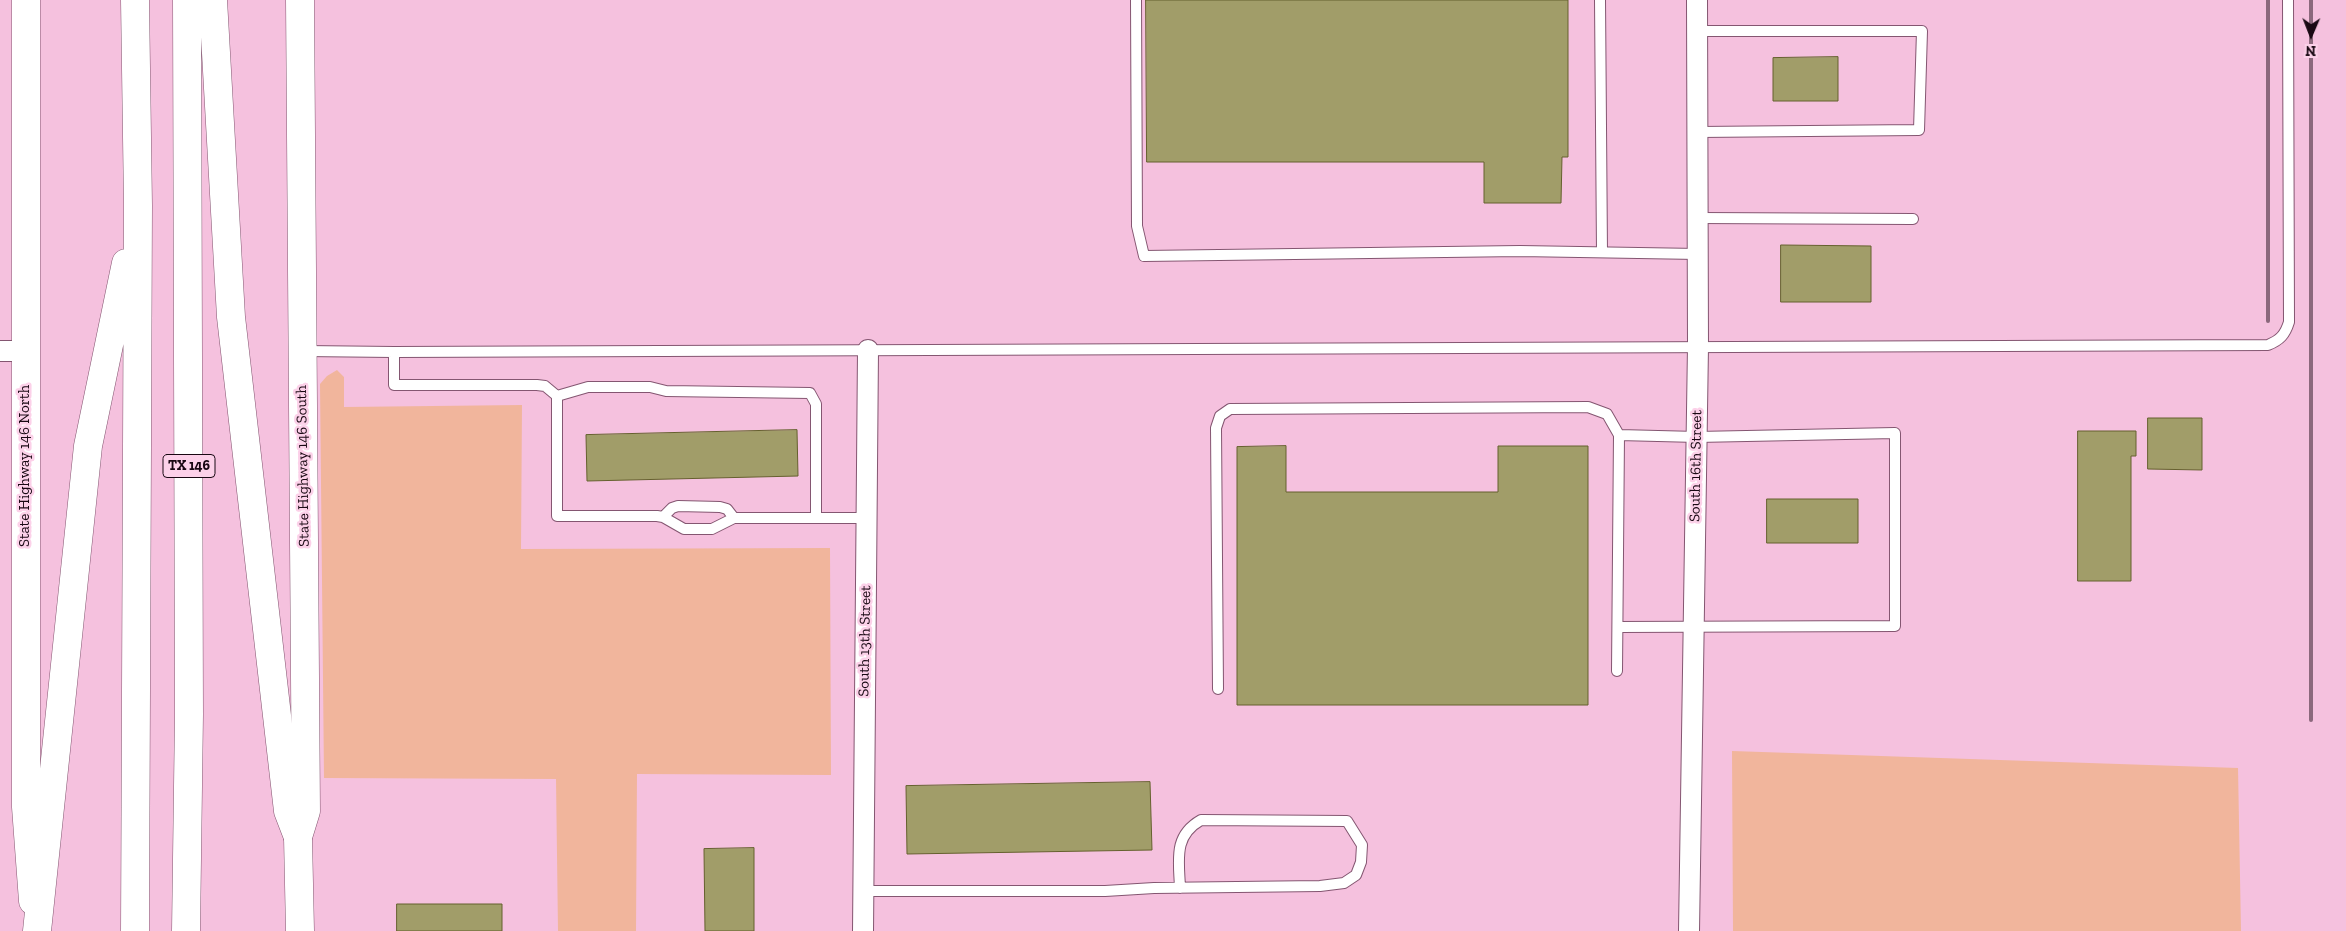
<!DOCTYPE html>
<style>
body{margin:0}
#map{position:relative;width:2346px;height:931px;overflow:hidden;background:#f5c1de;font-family:"Zilla Slab",serif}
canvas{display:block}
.north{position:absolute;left:2286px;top:10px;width:50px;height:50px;-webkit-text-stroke:4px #fcd1e9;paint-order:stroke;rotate:181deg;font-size:14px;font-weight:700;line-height:20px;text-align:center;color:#190813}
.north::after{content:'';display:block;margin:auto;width:18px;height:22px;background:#190813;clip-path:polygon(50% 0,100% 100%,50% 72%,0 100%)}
</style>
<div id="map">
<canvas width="2346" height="931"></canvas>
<div class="north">N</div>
</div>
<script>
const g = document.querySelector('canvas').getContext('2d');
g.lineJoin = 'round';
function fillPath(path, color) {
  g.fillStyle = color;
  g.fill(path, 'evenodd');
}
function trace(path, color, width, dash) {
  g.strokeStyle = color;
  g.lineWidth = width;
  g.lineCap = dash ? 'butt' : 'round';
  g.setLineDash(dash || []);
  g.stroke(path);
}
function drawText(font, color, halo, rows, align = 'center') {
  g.font = font + ' "Zilla Slab",serif';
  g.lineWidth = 5;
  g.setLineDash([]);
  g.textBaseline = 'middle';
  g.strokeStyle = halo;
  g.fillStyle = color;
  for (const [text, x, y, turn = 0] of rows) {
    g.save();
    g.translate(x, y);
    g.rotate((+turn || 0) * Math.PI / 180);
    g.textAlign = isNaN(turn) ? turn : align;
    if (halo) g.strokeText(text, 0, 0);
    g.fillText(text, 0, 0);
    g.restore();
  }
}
fillPath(new Path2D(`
 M337,370L344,377V407L522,405L521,549L830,548L831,775L637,774L636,931H558L556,779L324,778L320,384L327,376Z
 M1732,751L2238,768L2241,931H1733Z`), '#f1b59c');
const building = new Path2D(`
 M1146,0H1568V157H1562L1561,203H1484V162H1147Z
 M1838,57V101H1773V58Z
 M1781,245L1871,246V302H1781Z
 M2148,418H2202V470L2148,469Z
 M797,430L798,476L587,481L586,435Z
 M2078,431H2136V456H2131V581H2078Z
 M1286,446V492H1498V446H1588V705H1237V447Z
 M1767,499H1858V543H1767Z
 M1150,782L1152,850L907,854L906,786Z
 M754,848V931H705L704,849Z
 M397,904H502V931H397Z`);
fillPath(building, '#a19d69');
trace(building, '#65602e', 1);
const lane = new Path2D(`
 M1136,0L1137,226L1144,256L1520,251L1698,254
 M1600,0L1602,252
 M1697,31H1922L1919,130L1698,132
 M1698,218L1913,219
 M304,351L394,352V385H537L545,386L557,396L588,387H650L666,391L810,393L816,404V518
 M394,352L2268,345C2280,340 2285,335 2289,322L2288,0
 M557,396V516H657L663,517L684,529H712L734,518H867
 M663,517L672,508L678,506L720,507L727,509L734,518
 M1617,671L1619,435
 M1218,689L1216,428L1220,416L1230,409L1588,407L1607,414L1619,435L1697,437L1895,433V626L1618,627
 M863,891H1105L1154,888L1320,886L1344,883L1356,875L1361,862L1362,845L1347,821L1201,820C1173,836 1179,860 1180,888`);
const street = new Path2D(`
 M0,351H25
 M863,931L868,350
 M1689,931L1698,346L1697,0`);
const secondary = new Path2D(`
 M26,0V807L33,901
 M300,931L298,837L306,811L300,0`);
const highway = new Path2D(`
 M213,0L231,317L288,811L298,837
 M37,931L88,446L126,263
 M135,931L138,205L135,0
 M186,931L189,714L187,0`);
trace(lane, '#845671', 12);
trace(street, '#845671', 22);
trace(secondary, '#845671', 29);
trace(highway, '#845671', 29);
trace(lane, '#fff', 10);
trace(street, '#fff', 20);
trace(secondary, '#fff', 28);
trace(highway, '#fff', 28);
trace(new Path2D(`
 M2268,0V321
 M2311,0V720`), '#8b687c', 4);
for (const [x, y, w] of [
 [189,466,52]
]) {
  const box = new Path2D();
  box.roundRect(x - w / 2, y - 11.5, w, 23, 4);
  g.fillStyle = '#fcd1e9';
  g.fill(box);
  trace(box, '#190813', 1);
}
drawText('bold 14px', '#190813', null, [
 ["TX 146",189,466]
]);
drawText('15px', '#190813', '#fcd1e9', [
 ["State Highway 146 North",25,466,-90],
 ["State Highway 146 South",303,466,-91],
 ["South 16th Street",1696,466,-89],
 ["South 13th Street",865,641,-89]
]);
</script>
